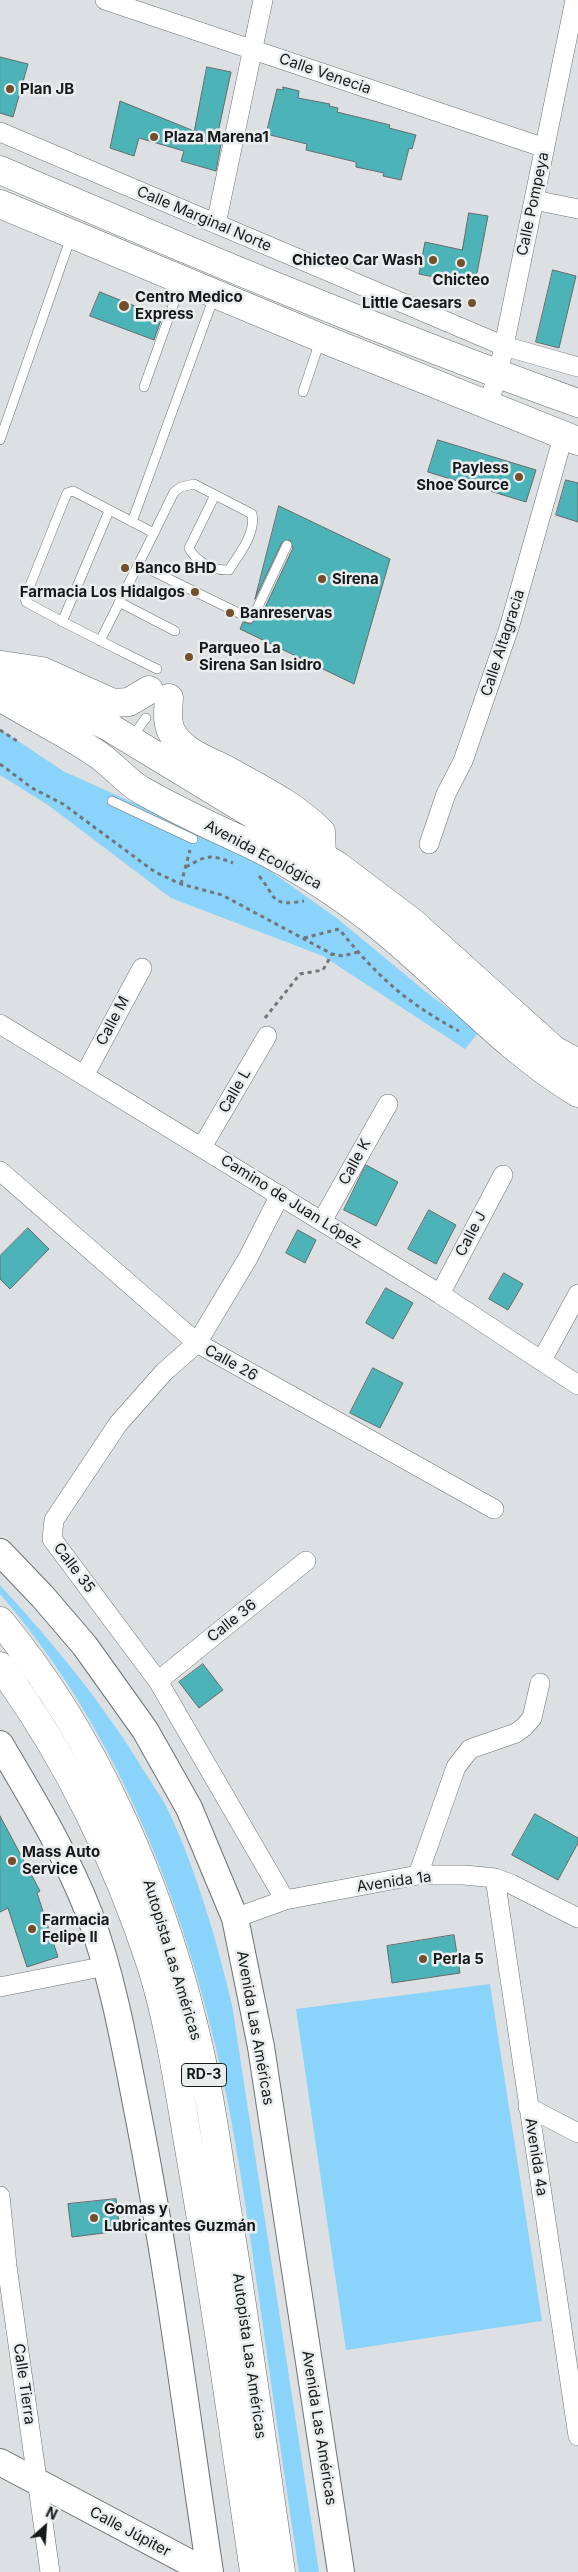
<!DOCTYPE html>
<meta charset="utf-8">
<style>
body{margin:0}
#map{position:relative;width:578px;height:2572px;overflow:hidden;background:#dce0e2;font-family:Inter,sans-serif}
canvas{display:block}
.north{position:absolute;left:20px;top:2502px;width:50px;height:50px;-webkit-text-stroke:4px #e9edef;paint-order:stroke;rotate:26deg;font-size:14px;font-weight:700;line-height:20px;text-align:center;color:#171919}
.north::after{content:'';display:block;margin:auto;width:18px;height:22px;background:#171919;clip-path:polygon(50% 0,100% 100%,50% 72%,0 100%)}
</style>
<div id="map">
<canvas width="578" height="2572"></canvas>
<div class="north">N</div>
</div>
<script>
const g = document.querySelector('canvas').getContext('2d');
g.lineJoin = 'round';
function fillPath(path, color) {
  g.fillStyle = color;
  g.fill(path, 'evenodd');
}
function trace(path, color, width, dash) {
  g.strokeStyle = color;
  g.lineWidth = width;
  g.lineCap = dash ? 'butt' : 'round';
  g.setLineDash(dash || []);
  g.stroke(path);
}
function drawText(font, color, halo, rows, align = 'center') {
  g.font = font + ' Inter,sans-serif';
  g.lineWidth = 5;
  g.setLineDash([]);
  g.textBaseline = 'middle';
  g.strokeStyle = halo;
  g.fillStyle = color;
  for (const [text, x, y, turn = 0] of rows) {
    g.save();
    g.translate(x, y);
    g.rotate((+turn || 0) * Math.PI / 180);
    g.textAlign = isNaN(turn) ? turn : align;
    if (halo) g.strokeText(text, 0, 0);
    g.fillText(text, 0, 0);
    g.restore();
  }
}
fillPath(new Path2D(`
 M0,729L63,771L169,819L259,863L338,919L426,992L479,1032L465,1049L323,956L171,898L48,805L0,775Z
 M0,1585C53,1643 103,1703 144,1771C152,1784 161,1796 168,1810C196,1869 217,1941 232,2005L319,2572H299C285,2481 272,2390 259,2298C247,2216 236,2133 217,2052C178,1887 112,1723 0,1594Z
 M490,1984L542,2321L346,2350L296,2009Z`), '#8ad3fa');
const building = new Path2D(`
 M0,57L28,64L13,117L0,113Z
 M207,67L231,72L216,142L221,144L216,171L181,161L184,151L139,138L134,156L110,148L120,101L194,131Z
 M283,87L299,91L298,98L330,104L329,106L338,108L337,112L390,125L389,128L416,135L412,149L409,148L401,180L383,176L384,173L356,167V162L306,150L307,144L266,134L277,89L283,90Z
 M469,213L488,216L477,273L465,283L419,274L425,242L462,250Z
 M553,270L576,276L559,348L536,342Z
 M100,292L162,317L154,340L90,316Z
 M438,440L536,470L526,502L428,472Z
 M566,480L578,483V522L556,515Z
 M279,506L390,559L354,684L240,629L243,622L251,624L262,614L293,548L290,540L282,542L255,599Z
 M366,1165L398,1182L376,1226L344,1210Z
 M429,1210L456,1225L436,1264L408,1249Z
 M28,1228L49,1249L10,1289L0,1279V1256Z
 M298,1230L316,1240L305,1263L286,1253Z
 M504,1273L523,1284L508,1310L489,1299Z
 M386,1288L413,1303L393,1339L366,1323Z
 M373,1368L403,1383L380,1428L350,1413Z
 M203,1664L223,1690L199,1708L179,1682Z
 M535,1814L578,1838V1843L558,1880L512,1855Z
 M0,1816L40,1891L37,1893L58,1957L27,1967L8,1908L0,1912Z
 M454,1935L460,1973L392,1983L387,1946Z
 M116,2199L120,2231L72,2237L68,2204Z`);
fillPath(building, '#4cb4b9');
trace(building, '#666a6a', 1);
const lane = new Path2D(`
 M144,387L181,283
 M303,392L320,341
 M0,440L71,237
 M132,522L214,297
 M153,535L174,492L181,487L194,484L252,514C256,534 239,554 229,570C214,571 196,562 189,548L215,495
 M138,564L249,618L256,611L287,545
 M119,602L175,631
 M62,622L109,511
 M100,641L153,535L150,531L73,491L67,493L25,598L26,602C69,626 113,647 157,669
 M132,737L146,718
 M112,801L193,839`);
const street = new Path2D(`
 M105,0L545,148
 M0,132L504,346L578,367
 M534,200L578,209
 M216,224L263,0
 M487,406L498,375L575,0
 M429,844L446,794L463,761L509,628L563,437
 M0,1024L440,1294L578,1385
 M85,1074L142,968
 M202,1147L267,1036
 M0,1171L197,1343L494,1509
 M280,1195L248,1258L197,1343L164,1372L118,1424L54,1520L52,1539L158,1681L285,1900
 M322,1221L388,1104
 M440,1294L503,1175
 M542,1360L578,1294
 M158,1681L306,1561
 M418,1875L456,1767L470,1749L516,1733L524,1727L532,1718L540,1683
 M495,1878L578,2436
 M235,1918L285,1900L418,1875H464L495,1878L511,1884L578,1918
 M0,1987L106,1966
 M528,2107L578,2133
 M0,2196L7,2266L50,2572`);
const secondary = new Path2D(`
 M0,1552L43,1597L85,1646L145,1730L189,1808L235,1918L261,2047L341,2572
 M0,1744C32,1798 66,1854 89,1913C113,1978 125,2047 138,2114C168,2266 187,2419 210,2572
 M0,2462L207,2572`);
const primary = new Path2D(`
 M0,170C191,252 382,333 578,403
 M0,204L321,338L578,441
 M2,665L42,671L113,703L129,702L149,690
 M0,672L109,727L338,866L412,922L554,1050L578,1063
 M0,697C31,716 64,732 94,752C111,762 124,780 141,790C173,808 206,824 239,839C285,860 330,888 370,919C442,975 500,1046 578,1093
 M169,698C168,711 166,725 174,736C186,753 207,760 225,769C259,788 293,804 321,832L322,857`);
const highway = new Path2D(`
 M0,1621C94,1734 158,1881 193,2023C210,2089 218,2156 229,2222C248,2339 264,2455 281,2572
 M0,1666C66,1755 118,1863 152,1968C171,2030 180,2097 191,2160C215,2297 234,2435 254,2572`);
trace(lane, '#6d7173', 10);
trace(street, '#6d7173', 20);
trace(secondary, '#6d7173', 28);
trace(primary, '#6d7173', 29);
trace(highway, '#6d7173', 29);
trace(new Path2D(`
 M0,730L17,741
 M0,764L32,788L63,804L155,872L181,884L222,895L332,954L343,956L358,952
 M186,867C207,855 210,854 233,863
 M259,876C277,897 269,907 304,901
 M181,884L190,850
 M304,938L339,929C377,976 405,1002 459,1031
 M265,1018L300,974L323,970L332,954`), '#737676', 3, [4, 4]);
trace(lane, '#fff', 9);
trace(street, '#fff', 19);
trace(secondary, '#fff', 26);
trace(primary, '#fff', 28);
trace(highway, '#fff', 28);
for (const [x, y, r, color] of [
 [10,89,5,"#735029"],
 [154,137,5,"#735029"],
 [433,260,5,"#735029"],
 [461,263,5,"#735029"],
 [472,303,5,"#735029"],
 [124,306,6,"#735029"],
 [519,477,5,"#735029"],
 [125,568,5,"#735029"],
 [322,579,5,"#735029"],
 [195,592,5,"#735029"],
 [230,613,5,"#735029"],
 [189,657,5,"#735029"],
 [12,1861,5,"#735029"],
 [32,1929,5,"#735029"],
 [423,1959,5,"#735029"],
 [94,2218,5,"#735029"]
]) {
  const dot = new Path2D();
  dot.arc(x, y, r, 0, 2 * Math.PI);
  g.fillStyle = color;
  g.fill(dot);
  trace(dot, '#e9edef', 2);
}
for (const [x, y, w] of [
 [204,2075,45]
]) {
  const box = new Path2D();
  box.roundRect(x - w / 2, y - 11.5, w, 23, 4);
  g.fillStyle = '#e9edef';
  g.fill(box);
  trace(box, '#171919', 1);
}
drawText('bold 14px', '#171919', null, [
 ["RD-3",204,2075]
]);
drawText('15px', '#171919', '#e9edef', [
 ["Calle Venecia",325,74,19],
 ["Calle Pompeya",533,204,-78],
 ["Calle Marginal Norte",204,219,23],
 ["Calle Altagracia",503,643,-72],
 ["Avenida Ecológica",263,855,28],
 ["Calle M",113,1021,-62],
 ["Calle L",235,1091,-60],
 ["Calle K",355,1162,-61],
 ["Camino de Juan López",291,1202,32],
 ["Calle J",471,1234,-62],
 ["Calle 26",231,1363,29],
 ["Calle 35",74,1568,53],
 ["Calle 36",232,1621,-39],
 ["Avenida 1a",394,1882,-8],
 ["Autopista Las Américas",172,1960,73],
 ["Avenida Las Américas",255,2028,80],
 ["Avenida 4a",536,2157,81],
 ["Autopista Las Américas",249,2356,82],
 ["Calle Tierra",24,2384,82],
 ["Avenida Las Américas",319,2428,81],
 ["Calle Júpiter",130,2532,28]
]);
drawText('bold 15px', '#171919', '#e9edef', [
 ["Plan JB",20,89],
 ["Plaza Marena1",164,137],
 ["Chicteo Car Wash",423,260,"right"],
 ["Chicteo",461,280,"center"],
 ["Centro Medico",135,297],
 ["Express",135,314],
 ["Little Caesars",462,303,"right"],
 ["Payless",509,468,"right"],
 ["Shoe Source",509,485,"right"],
 ["Banco BHD",135,568],
 ["Sirena",332,579],
 ["Farmacia Los Hidalgos",185,592,"right"],
 ["Banreservas",240,613],
 ["Parqueo La",199,648],
 ["Sirena San Isidro",199,665],
 ["Mass Auto",22,1852],
 ["Service",22,1869],
 ["Farmacia",42,1920],
 ["Felipe II",42,1937],
 ["Perla 5",433,1959],
 ["Gomas y",104,2209],
 ["Lubricantes Guzmán",104,2226]
], 'left');
</script>
